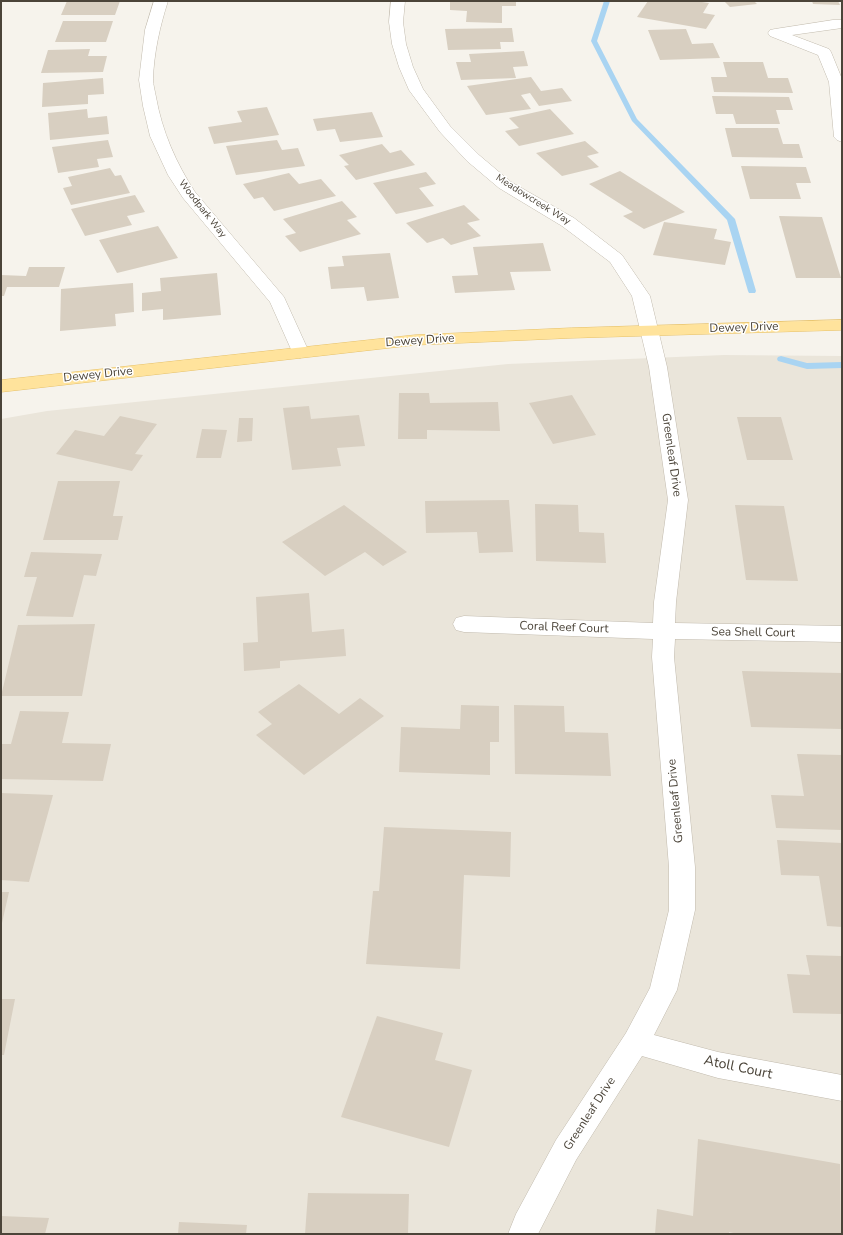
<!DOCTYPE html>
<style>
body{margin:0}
#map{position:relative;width:843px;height:1235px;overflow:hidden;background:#f6f3ec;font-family:"Nunito Sans",sans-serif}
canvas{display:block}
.frame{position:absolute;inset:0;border:2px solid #4b4439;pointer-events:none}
</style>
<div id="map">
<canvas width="843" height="1235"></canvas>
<div class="frame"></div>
</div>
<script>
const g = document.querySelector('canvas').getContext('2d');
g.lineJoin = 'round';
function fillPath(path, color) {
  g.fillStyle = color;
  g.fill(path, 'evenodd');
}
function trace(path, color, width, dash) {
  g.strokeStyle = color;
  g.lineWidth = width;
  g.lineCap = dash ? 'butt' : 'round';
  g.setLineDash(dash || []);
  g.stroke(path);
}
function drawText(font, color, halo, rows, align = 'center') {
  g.font = font + ' "Nunito Sans",sans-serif';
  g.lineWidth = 3;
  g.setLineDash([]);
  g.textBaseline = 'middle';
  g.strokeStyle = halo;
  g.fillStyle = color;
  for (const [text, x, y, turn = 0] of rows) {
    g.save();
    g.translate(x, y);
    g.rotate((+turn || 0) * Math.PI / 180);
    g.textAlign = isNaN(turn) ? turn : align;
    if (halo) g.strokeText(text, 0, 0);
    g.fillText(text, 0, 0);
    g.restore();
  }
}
fillPath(new Path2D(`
 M724,355L842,356V1234H1V419L47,411L508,364Z`), '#eae5da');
fillPath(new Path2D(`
 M604,1H610L597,41L637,119L735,219L756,291L755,293H749L748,291L727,220L632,121L591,41Z
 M781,356L807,363L842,362V368L807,369L778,361L777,359L778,357Z`), '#a9d4f2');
fillPath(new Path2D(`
 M67,1H120L115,15H61Z
 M450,1H516V6H502V23L466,22L467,11L450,10Z
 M648,1H695L709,3L703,13L715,15L706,29L637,17Z
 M724,1H754L757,4L730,7Z
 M812,1H838L840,5L813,4Z
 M63,21H113L106,42H55Z
 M512,28L514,42H500L501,49L448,50L445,29Z
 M686,29L692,44L713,43L720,58L660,60L648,30Z
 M90,49L88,56H107L103,72L41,73L48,50Z
 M524,51L528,66L513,67L516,78L461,80L456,62H471L469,54Z
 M723,62H763L768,78H788L793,93L714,92L711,77H727Z
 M531,77L541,91L562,88L572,101L539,106L530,93L521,95L531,109L486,115L467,86Z
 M103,78L104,94L88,95V104L42,107L43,83Z
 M712,96L789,97L793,110H776L780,124H736L733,114H716Z
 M267,107L279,135L214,144L208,127L242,122L237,111Z
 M87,109L88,118L107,116L109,134L50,140L48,113Z
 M550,109L574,134L519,146L505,131L519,128L509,118Z
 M372,112L383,137L340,142L335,129L317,131L313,119Z
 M725,128H778L783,144H799L803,158L732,157Z
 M108,140L113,157L97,159L99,167L58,173L52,147Z
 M277,140L282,150L298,148L305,166L236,175L226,146Z
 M585,141L599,153L587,156L599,167L562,176L536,153Z
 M382,144L390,153L401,150L415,165L356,180L344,166L349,165L339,155Z
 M741,166L806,167L811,183H796L801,199H750Z
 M110,168L115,176L121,175L130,193L71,205L63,188L72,186L68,177Z
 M620,171L685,212L644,229L623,216L633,212L589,184Z
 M426,172L436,184L419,188L434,206L396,214L373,183Z
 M289,173L299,184L321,179L336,196L274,211L263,197L254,199L243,184Z
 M135,195L145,212L127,216L132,225L85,236L71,209Z
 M342,201L357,217L347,220L361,234L300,252L285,236L296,233L283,219Z
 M464,205L480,220L467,223L481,236L451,245L443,238L427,243L406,223Z
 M779,216L822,217L841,278H796Z
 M664,222L717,229L714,239L731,242L725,265L653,255Z
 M158,226L178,258L117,273L99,240Z
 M543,243L551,271L510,272L515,290L455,293L452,276L478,275L473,247Z
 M390,253L399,298L367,301L364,287L331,289L328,267L344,266L342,256Z
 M29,267H65L59,287H7L4,296H1V275L26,276Z
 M217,273L221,315L163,320V309L142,311V293L161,291L160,278Z
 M133,283L134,312L115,314L116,326L60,331L61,289Z
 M399,393H429L430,403L498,402L500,431L427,430V439H398Z
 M572,395L596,435L553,444L529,403Z
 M309,406L311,419L359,415L365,446L337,448L341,466L292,470L283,408Z
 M120,416L157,424L135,454L143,455L132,471L56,454L75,430L104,436Z
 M737,417H781L793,460H747Z
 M239,418H253L252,441L237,442Z
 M202,429L227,430L221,458H196Z
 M58,481H120L113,516H123L118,540H43Z
 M509,500L513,552L479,553L477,532L426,533L425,501Z
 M535,504L578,505L579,532L604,533L606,563L536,561Z
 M344,505L407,552L383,566L365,552L325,576L282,542Z
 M735,505L784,506L798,581L746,580Z
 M31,552L102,554L96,576L84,575L73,617L26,616L37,577H24Z
 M309,593L312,632L344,629L346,656L280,661V668L244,671L243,643L258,642L256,597Z
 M95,624L82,696H1L18,625Z
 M742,671L842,673V729L751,727Z
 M299,684L339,714L360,698L384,716L304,775L256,735L272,724L258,712Z
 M461,705L499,706V742H490V775L399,772L401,727L460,729Z
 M514,705L564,706L565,732L608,733L611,776L515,774Z
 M20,711L69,712L62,743L111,744L103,781L1,779V744H11Z
 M797,754L842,755V830L776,828L771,795L804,796Z
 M1,793L53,795L29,882L1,880Z
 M384,827L511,832L510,877L464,875L460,969L366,964L373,891H379Z
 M777,840L842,843V927L827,926L819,876L781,875Z
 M1,892H9L2,923H1Z
 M806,955L842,956V1014L793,1013L787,974L810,975Z
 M1,999H15L4,1055H1Z
 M377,1016L443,1033L435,1060L472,1070L449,1147L341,1117Z
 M698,1139L840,1164L841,1234H738L729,1232V1234H655L657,1209L693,1216Z
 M308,1193L409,1194L408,1234H305Z
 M1,1216L49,1218L45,1234H1Z
 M179,1222L247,1225L246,1234H178Z`), '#d8cfc1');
const minor = new Path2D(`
 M154,1H168C160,26 154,52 153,79C153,85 155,91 156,97C162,131 176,163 195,192L284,297L309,352L306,356L300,358L294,356L270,302L183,198L168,175L150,136L143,106L139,80L145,30Z
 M391,1H405L403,22L406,44L413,67L423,89L450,126L479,155L511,182L574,218L622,255L650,296L667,367L688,500L676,602L675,623L842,626V642L675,639L674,657L695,867V910L677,990L654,1035L718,1052L842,1075V1101L718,1078L642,1056L576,1160L538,1234H508L516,1214L556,1140L626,1033L650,988L669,910V867L652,657L653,639L464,632L456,630L453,624L456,618L464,616L653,623L654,602L668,500L649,367L632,296L610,262L562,226L499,188L467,161L440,132L409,90L399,67L392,44L389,22Z
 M833,20H842V28L792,35L829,49L831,52L842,79V142L837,140L834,137L829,82L818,55L770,36L768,33L770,30L775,29Z`);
const major = new Path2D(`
 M842,320V330L571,338L415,345L1,392V380L415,335L571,328Z`);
trace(minor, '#c2bbae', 1);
trace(major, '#e6c16a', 1);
fillPath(minor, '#fff');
fillPath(major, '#ffe39c');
drawText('10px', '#4b4439', '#fff', [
 ["Meadowcreek Way",533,200,32],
 ["Woodpark Way",202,209,52]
]);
drawText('12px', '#4b4439', '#fff', [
 ["Dewey Drive",744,328,-2],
 ["Dewey Drive",420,341,-4],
 ["Dewey Drive",98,375,-6],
 ["Greenleaf Drive",671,455,82],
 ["Coral Reef Court",564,628,2],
 ["Sea Shell Court",753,633,1],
 ["Greenleaf Drive",676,801,-95],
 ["Greenleaf Drive",590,1114,-57]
]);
drawText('14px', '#4b4439', '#fff', [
 ["Atoll Court",738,1068,12]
]);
</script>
